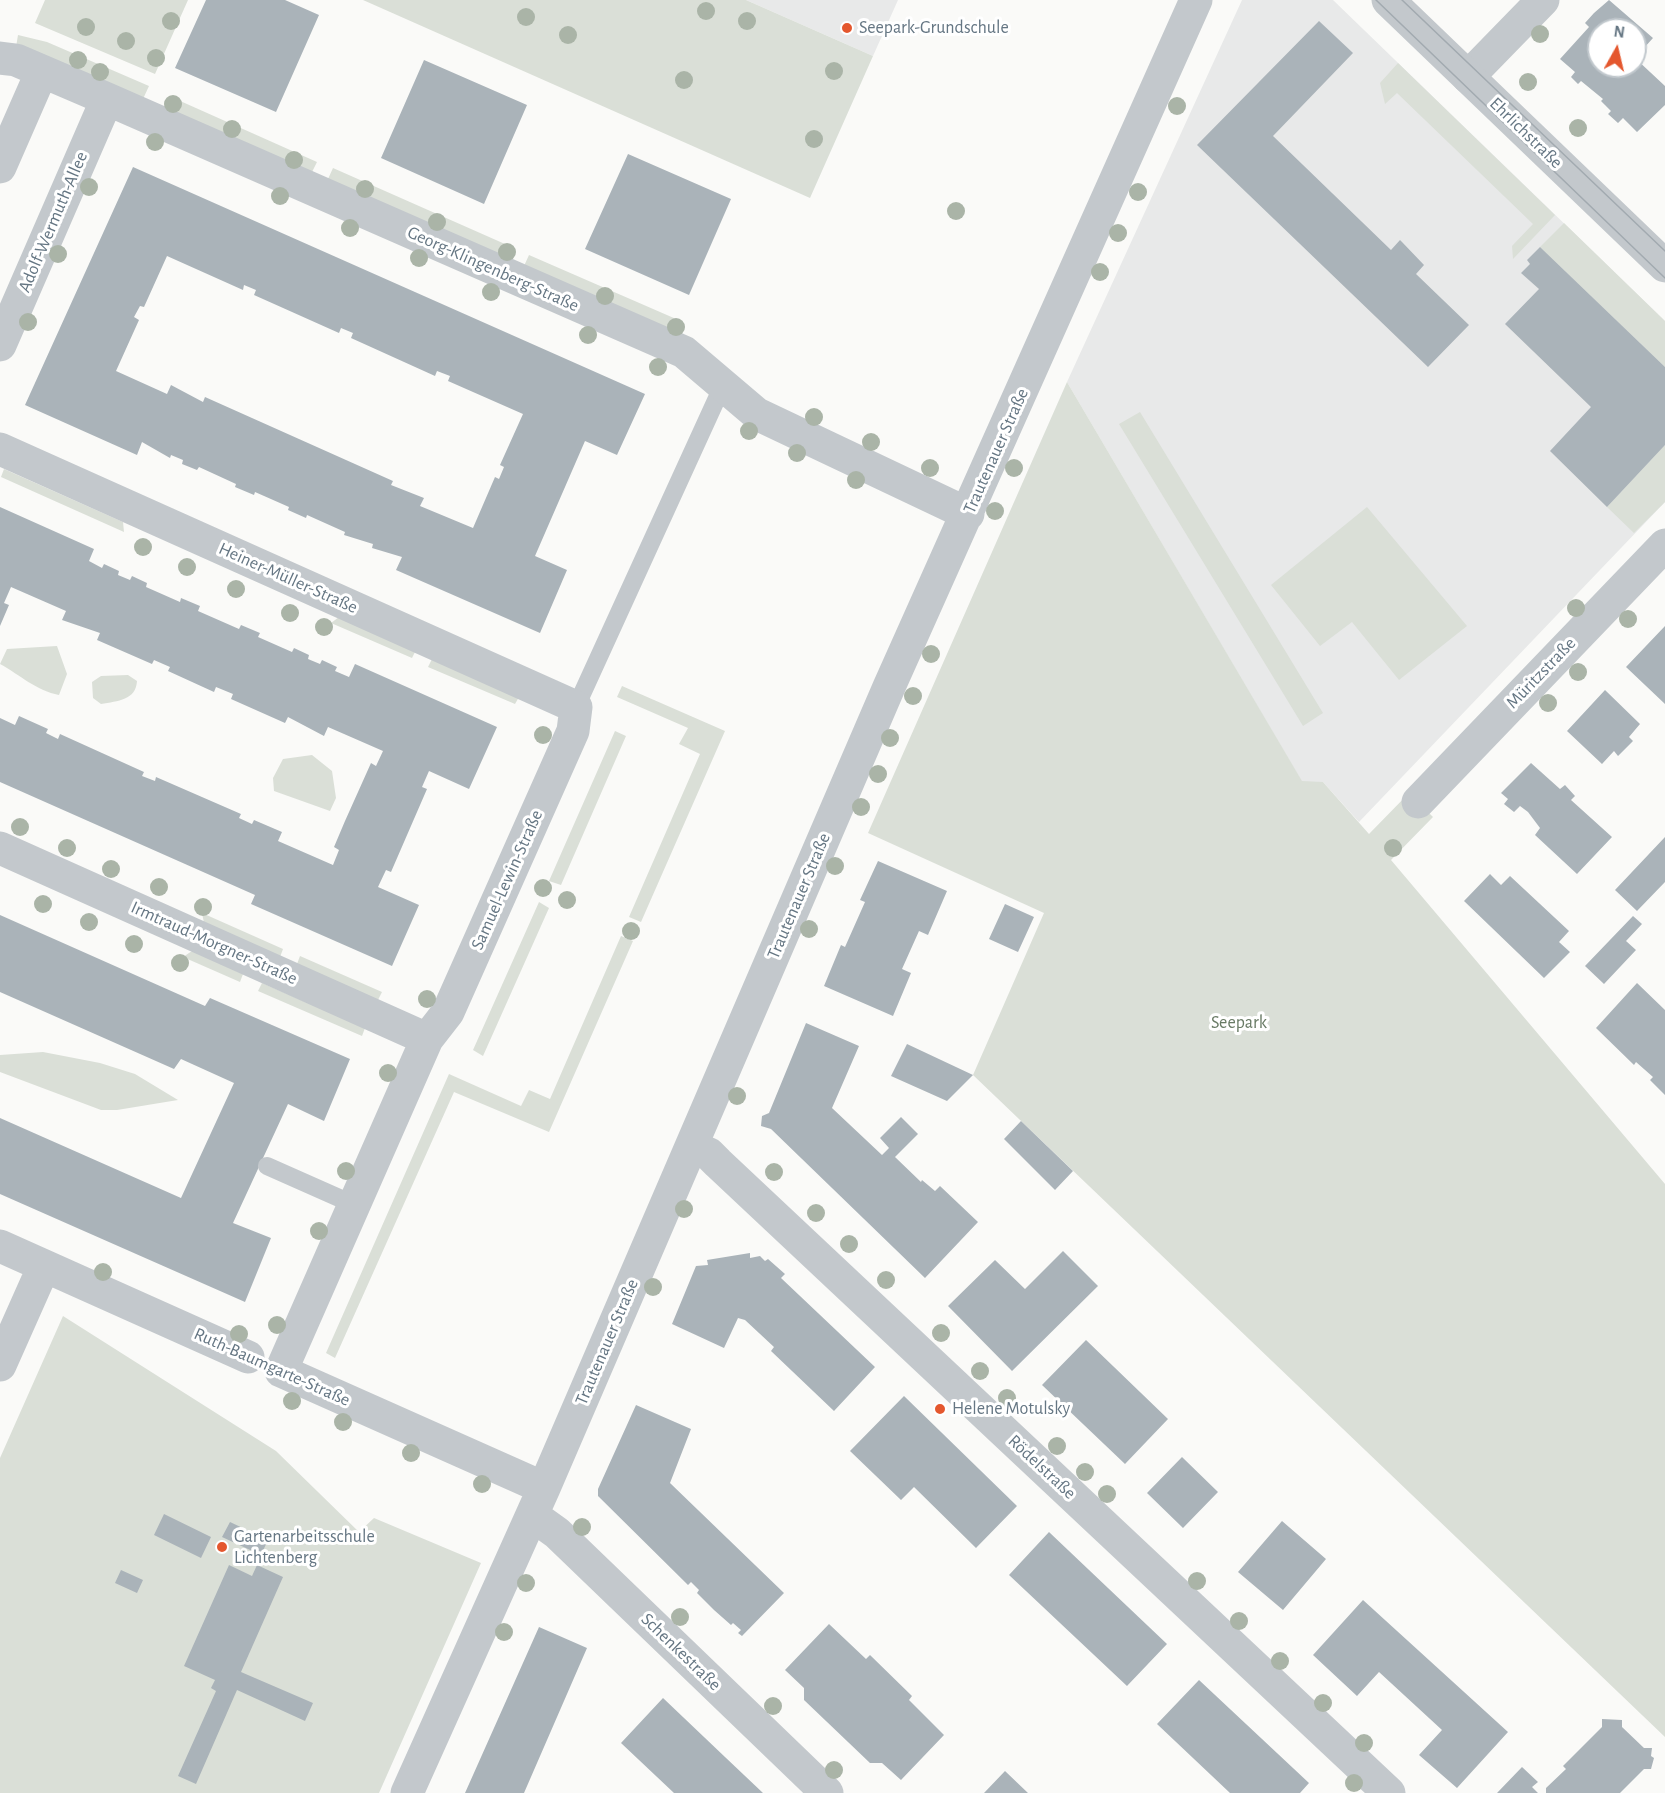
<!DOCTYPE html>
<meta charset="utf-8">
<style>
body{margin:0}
#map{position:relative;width:1665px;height:1793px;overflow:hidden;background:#fafaf8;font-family:"Alegreya Sans",sans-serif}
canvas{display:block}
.north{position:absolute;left:1587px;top:18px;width:60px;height:60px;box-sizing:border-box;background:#fff;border:2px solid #c1c8cd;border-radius:50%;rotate:8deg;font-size:16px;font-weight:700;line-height:24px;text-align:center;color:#657683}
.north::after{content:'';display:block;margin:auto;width:21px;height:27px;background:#e4572e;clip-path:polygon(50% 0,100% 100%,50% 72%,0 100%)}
</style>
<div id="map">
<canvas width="1665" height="1793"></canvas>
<div class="north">N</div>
</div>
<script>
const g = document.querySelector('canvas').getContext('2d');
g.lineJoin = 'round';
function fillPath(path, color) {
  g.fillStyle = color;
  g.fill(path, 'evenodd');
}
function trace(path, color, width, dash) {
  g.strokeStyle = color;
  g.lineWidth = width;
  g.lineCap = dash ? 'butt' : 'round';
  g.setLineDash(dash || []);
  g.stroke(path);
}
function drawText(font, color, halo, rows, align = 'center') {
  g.font = font + ' "Alegreya Sans",sans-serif';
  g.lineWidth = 6;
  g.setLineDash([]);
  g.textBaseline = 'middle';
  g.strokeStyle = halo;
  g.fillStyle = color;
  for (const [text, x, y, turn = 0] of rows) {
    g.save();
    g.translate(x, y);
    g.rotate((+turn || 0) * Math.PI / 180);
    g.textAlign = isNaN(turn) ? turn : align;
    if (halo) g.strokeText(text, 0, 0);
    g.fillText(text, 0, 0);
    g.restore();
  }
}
fillPath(new Path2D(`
 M746,0H898L873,56Z
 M1242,0H1333L1665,321V502L1359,822L1323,782H1302L1067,382Z`), '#e8e9e9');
fillPath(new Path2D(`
 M45,0H188L155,74L35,23Z
 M363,0H746L873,56L810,198Z
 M18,35L47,42L149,86L143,99L16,47Z
 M1398,63L1555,215L1513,259L1512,246L1533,224L1397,93L1385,104L1380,83Z
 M169,96L317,162L312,172L164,107Z
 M333,168L514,248L509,260L328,179Z
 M1564,223L1665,321V367L1540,247Z
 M529,255L683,322L677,334L524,266Z
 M1067,382L1302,781L1323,782L1369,834L1409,793L1433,817L1391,860L1665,1184V1737L973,1075L1044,913L868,833Z
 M1140,412L1323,713L1303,726L1119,424Z
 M1665,445V502L1634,533L1607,507Z
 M4,469L123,522L124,532L1,477Z
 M1367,507L1467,626L1399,680L1352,622L1320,646L1271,585Z
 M339,617L416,650L412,658L331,623Z
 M57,646L67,674L59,695C37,691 20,675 0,664L7,649Z
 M432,659L519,697L515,704L428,667Z
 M128,675L137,681C136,700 118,701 101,704L93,698L92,682L101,676Z
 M622,686L725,731L641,922L629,917L700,754L679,744L688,728L617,697Z
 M615,731L626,736L561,885L549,881Z
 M312,755L332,771L336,798L330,811L274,791L273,778L283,759Z
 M539,902L549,908L483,1056L473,1050Z
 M202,913L283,949L280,957L204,923Z
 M621,936L633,941L549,1132L454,1092L335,1358L326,1353L449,1074L521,1106L529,1090L550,1099Z
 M192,951L243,974L240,982L183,957Z
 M300,956L382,992L378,1000L297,964Z
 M262,983L365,1028L362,1036L258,991Z
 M43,1052L100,1063L135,1074L178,1100L117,1110H101L0,1072V1055Z
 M63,1316L276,1451L359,1532L374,1518L481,1563L379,1793H0V1458Z`), '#dadfd7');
fillPath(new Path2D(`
 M206,0H285L319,15L276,112L175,68Z
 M1609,0L1653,38L1635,58V30H1599V66H1635V58L1665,86V105L1637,132L1623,118L1618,123L1608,114L1611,111L1601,101L1603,99L1581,81L1578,84L1571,77L1575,72L1560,59L1589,27L1585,23L1594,13Z
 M1319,21L1353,53L1273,136L1391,250L1400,240L1402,242L1424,265L1416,274L1469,325L1428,367L1197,145Z
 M424,60L527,105L484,204L381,158Z
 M628,154L731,199L689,295L585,249Z
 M133,167L645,394L617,455L585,441L535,556L567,570L540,633L396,570L402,557L372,548L373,544L344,535L345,532L307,515L306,518L288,510L289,507L255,492L254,495L235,487L236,484L199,467L197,470L182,464L183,460L171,455L170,458L142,442L137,455L25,405ZM167,256L243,290L244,285L256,290L254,295L339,333L341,328L353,333L351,338L435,376L437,371L450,376L448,381L523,414L500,465L504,467L499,479L495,477L473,528L420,506L424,498L391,485L393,481L205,397L203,402L171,385L167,394L116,371L139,320L134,317L140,306L144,307Z
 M1540,247L1665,367V445L1607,507L1550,451L1591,407L1505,324L1539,289L1521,273L1530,264L1527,260Z
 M0,507L94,549L89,561L102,568L104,564L119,571L118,575L130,580L132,576L147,583L146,587L180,602L181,598L200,606L198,611L239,629L241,625L260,633L258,637L292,652L294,648L309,655L308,659L320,664L322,660L337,667L335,671L349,677L355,664L497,727L469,789L429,771L422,787L427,789L391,872L386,870L378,887L419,905L392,966L251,904L255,895L0,782V718L15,725L19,716L48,729L46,733L58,739L60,734L144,772L142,776L155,781L156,777L241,814L239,818L252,824L254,820L282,832L278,841L333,865L339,850L334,847L345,821L371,763L376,766L383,751L328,727L324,736L288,717L285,723L231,699L233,694L216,687L214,692L168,671L170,667L154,660L152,664L97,640L100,633L62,620L66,611L11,587L4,603L9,605L0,626Z
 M1665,626V704L1626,667Z
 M1605,690L1640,724L1629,737L1633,741L1618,756L1614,751L1602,764L1567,731Z
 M1531,763L1560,789L1565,785L1575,796L1571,800L1612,837L1577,874L1535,835L1540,828L1528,812L1520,806L1514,812L1504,804L1508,799L1501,793Z
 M1665,837V882L1637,911L1615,890Z
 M878,861L947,891L928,935L919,931L902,969L911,973L893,1016L824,986L841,945L845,947L865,902L860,900Z
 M1490,874L1501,885L1510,876L1569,931L1559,942L1570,952L1544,978L1464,901Z
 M1005,904L1034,917L1018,952L989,939Z
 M0,915L205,1006L210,998L350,1059L324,1121L288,1104L233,1223L271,1238L245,1302L0,1194V1118L181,1198L234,1083L181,1059L174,1069L0,992Z
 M1633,916L1642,924L1626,941L1636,950L1604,984L1585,966Z
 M1637,983L1665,1010V1095L1650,1080L1653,1077L1636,1062L1634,1065L1596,1028Z
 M806,1023L859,1046L832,1108L882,1155L889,1148L880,1138L901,1117L918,1134L895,1157L921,1182L922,1180L935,1191L940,1186L978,1222L925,1278L771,1129L761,1126L762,1116L769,1113Z
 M907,1044L973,1075L947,1101L891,1076Z
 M1021,1121L1073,1171L1055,1190L1004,1139Z
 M1063,1251L1098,1286L1012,1371L948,1306L995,1260L1025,1289Z
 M750,1253V1258L760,1256L765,1261L768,1259L785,1274L781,1278L875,1367L834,1411L771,1351L774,1347L745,1320L738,1318L724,1348L672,1324L696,1266L708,1265L707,1260Z
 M1086,1340L1168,1419L1125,1464L1042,1385Z
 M904,1396L1017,1506L976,1548L914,1487L901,1500L850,1451Z
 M636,1405L691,1429L670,1483L784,1593L742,1636L738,1633L741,1630L733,1623L731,1625L714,1610L697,1593L699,1590L691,1582L688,1585L598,1496V1489Z
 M1182,1457L1218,1492L1183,1528L1147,1493Z
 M164,1514L211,1537L201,1558L154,1535Z
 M1282,1521L1326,1559L1283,1610L1238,1572Z
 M230,1522L268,1540L261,1555L222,1537Z
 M1049,1532L1167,1644L1127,1686L1009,1575Z
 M229,1565L252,1576L257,1565L283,1577L241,1672L313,1703L305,1721L237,1690L196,1784L178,1776L216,1691L211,1688L215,1680L184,1666Z
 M121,1570L143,1580L137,1593L115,1583Z
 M1363,1600L1508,1732L1457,1788L1419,1755L1442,1730L1379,1672L1357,1696L1313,1655Z
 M829,1624L866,1659L870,1655L912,1696L909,1700L944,1735L901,1780L882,1763H870L804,1700V1688L785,1670Z
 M539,1627L587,1648L524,1793H465Z
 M1199,1680L1309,1783L1300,1793H1230L1157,1724Z
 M663,1698L725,1757L763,1793H674L621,1743Z
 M1602,1719L1622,1720V1727L1644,1748H1652L1651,1756L1654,1758L1651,1769H1644L1620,1793H1546V1788L1566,1769L1563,1766L1602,1727Z
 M1522,1767L1538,1782L1532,1787L1538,1793H1497Z
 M1005,1771L1028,1793H984Z`), '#aab3b9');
trace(new Path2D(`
 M576,707L723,385
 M267,1166L355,1205`), '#c3c8cc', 18);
trace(new Path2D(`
 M0,58L16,60L107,99L684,352L757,414L968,514
 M1468,77L1543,0
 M0,167L42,71
 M0,345L107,99
 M0,449L576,707L573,731L448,1012L427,1039L281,1371L544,1488
 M1418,802L1665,545
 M0,848L427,1039
 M691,1147L709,1154L718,1163L1389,1793
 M0,1246L248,1357
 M0,1365L44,1266
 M532,1515L557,1533L827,1793
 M407,1793L544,1488L889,687L1196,0`), '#c3c8cc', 33);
trace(new Path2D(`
 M1388,0L1665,266`), '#c3c8cc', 33);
trace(new Path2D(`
 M1376,0L1665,278
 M1402,0L1665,251`), '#a2aab0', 1.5);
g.fillStyle = '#aab4a7';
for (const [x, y] of [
 [706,11],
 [526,17],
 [171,21],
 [747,21],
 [86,27],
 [1540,34],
 [568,35],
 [126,41],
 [156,58],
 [78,60],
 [834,71],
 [100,72],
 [684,80],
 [1528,82],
 [173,104],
 [1177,106],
 [1578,128],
 [232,129],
 [814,139],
 [155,142],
 [294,160],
 [89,187],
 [365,189],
 [1138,192],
 [280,196],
 [956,211],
 [437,222],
 [350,228],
 [1118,233],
 [507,252],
 [58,254],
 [419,258],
 [1100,272],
 [491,292],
 [605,296],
 [28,322],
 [676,327],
 [588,335],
 [658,367],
 [814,417],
 [749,431],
 [871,442],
 [797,453],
 [930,468],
 [1014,468],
 [856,480],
 [995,511],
 [143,547],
 [187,567],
 [236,589],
 [1576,608],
 [290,613],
 [1628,619],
 [324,627],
 [931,654],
 [1578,672],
 [913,696],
 [1548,703],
 [543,735],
 [890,738],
 [878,774],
 [861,807],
 [20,827],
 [67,848],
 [1393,848],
 [835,866],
 [111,869],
 [159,887],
 [543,888],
 [567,900],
 [43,904],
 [203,907],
 [89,922],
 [809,929],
 [631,931],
 [134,944],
 [180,963],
 [427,999],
 [388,1073],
 [737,1096],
 [346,1171],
 [774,1172],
 [684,1209],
 [816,1213],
 [319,1231],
 [849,1244],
 [103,1272],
 [886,1280],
 [653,1287],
 [277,1325],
 [941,1333],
 [239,1334],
 [980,1371],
 [1007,1398],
 [292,1401],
 [343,1422],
 [1057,1446],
 [411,1453],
 [1085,1472],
 [482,1484],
 [1107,1494],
 [582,1527],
 [1197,1581],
 [526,1583],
 [680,1617],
 [1239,1621],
 [504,1632],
 [1280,1661],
 [1323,1703],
 [773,1706],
 [1364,1743],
 [834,1770],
 [1354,1783]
]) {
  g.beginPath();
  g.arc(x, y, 9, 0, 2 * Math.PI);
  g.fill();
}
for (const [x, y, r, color] of [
 [847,28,6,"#e4572e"],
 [940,1409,6,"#e4572e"],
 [222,1547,6,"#e4572e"]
]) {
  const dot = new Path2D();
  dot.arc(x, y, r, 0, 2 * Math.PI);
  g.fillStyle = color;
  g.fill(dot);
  trace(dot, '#fff', 2);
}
drawText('18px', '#657683', '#fff', [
 ["Seepark-Grundschule",859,28],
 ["Helene Motulsky",952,1409],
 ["Gartenarbeitsschule",234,1537],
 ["Lichtenberg",234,1558]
], 'left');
drawText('18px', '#657683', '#fff', [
 ["Ehrlichstraße",1526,133,44],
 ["Adolf-Wermuth-Allee",53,222,-67],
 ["Georg-Klingenberg-Straße",493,269,24],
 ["Trautenauer Straße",996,451,-66],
 ["Heiner-Müller-Straße",288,578,24],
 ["Müritzstraße",1541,673,-46],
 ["Samuel-Lewin-Straße",507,880,-66],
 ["Trautenauer Straße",799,896,-67],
 ["Irmtraud-Morgner-Straße",214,943,24],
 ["Trautenauer Straße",607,1342,-67],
 ["Ruth-Baumgarte-Straße",272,1367,24],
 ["Rödelstraße",1042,1467,43],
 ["Schenkestraße",681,1652,44]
]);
drawText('18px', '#687a64', '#fff', [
 ["Seepark",1239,1023]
]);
</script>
